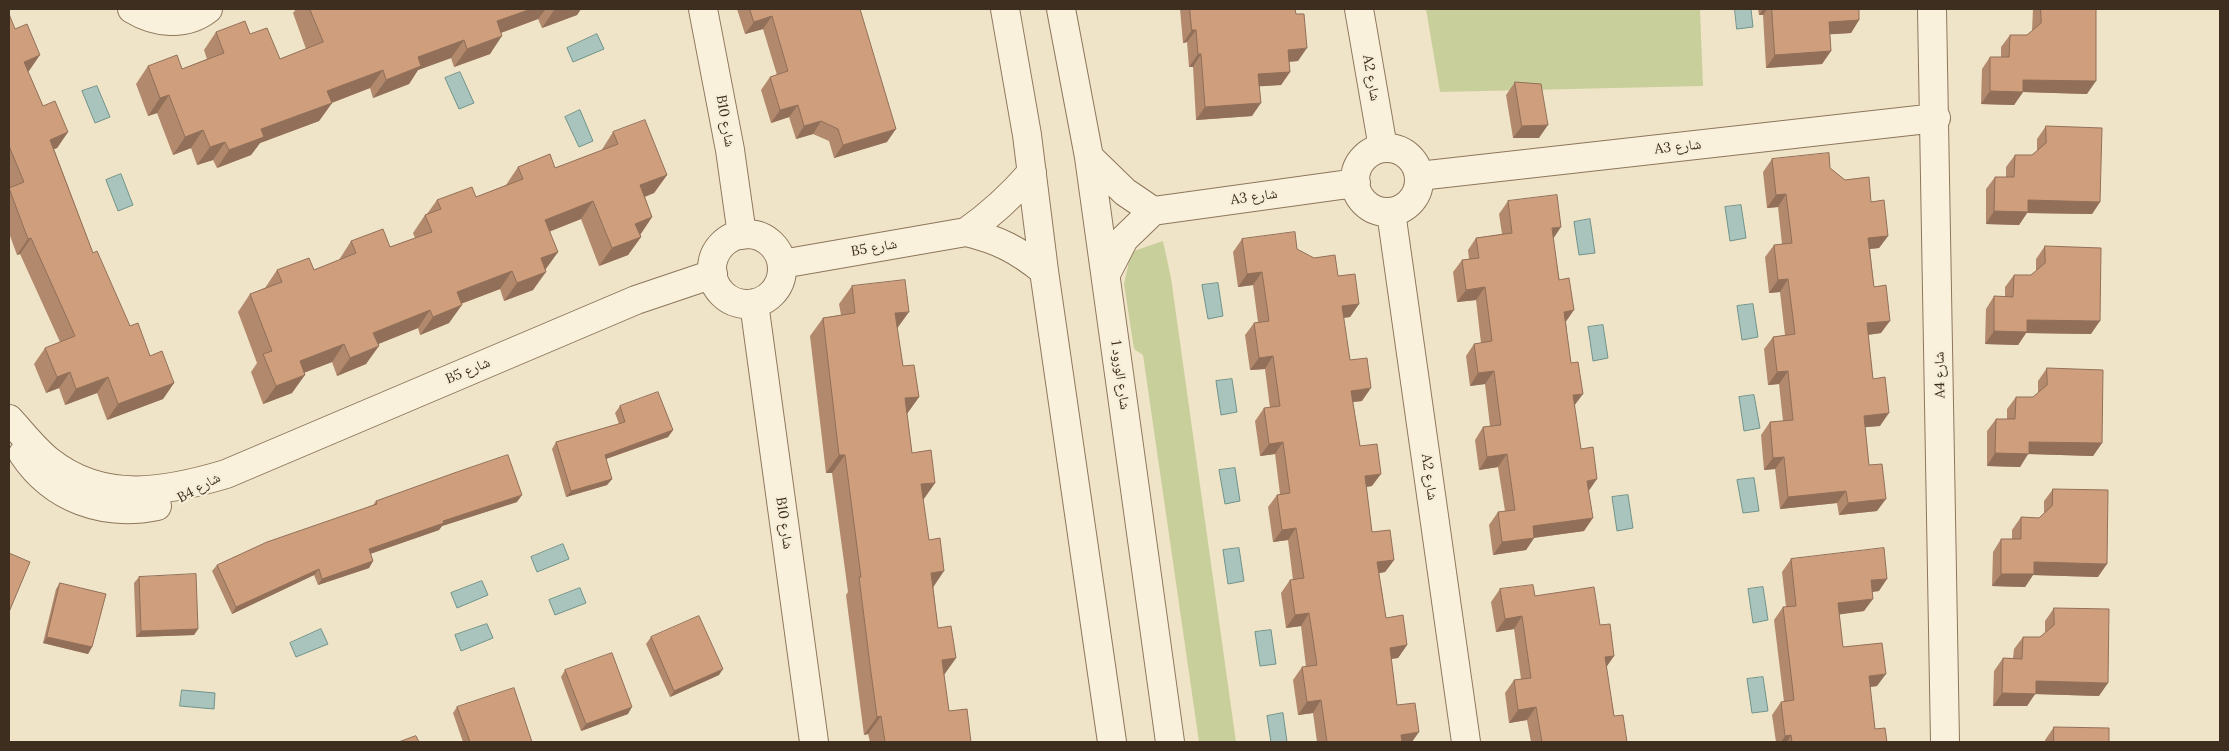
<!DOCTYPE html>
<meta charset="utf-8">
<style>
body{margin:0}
#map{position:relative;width:2229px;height:751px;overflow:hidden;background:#f0e4c8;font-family:Lora,serif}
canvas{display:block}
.frame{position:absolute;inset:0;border:10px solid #3d2e20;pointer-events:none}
</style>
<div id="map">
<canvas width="2229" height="751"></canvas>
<div class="frame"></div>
</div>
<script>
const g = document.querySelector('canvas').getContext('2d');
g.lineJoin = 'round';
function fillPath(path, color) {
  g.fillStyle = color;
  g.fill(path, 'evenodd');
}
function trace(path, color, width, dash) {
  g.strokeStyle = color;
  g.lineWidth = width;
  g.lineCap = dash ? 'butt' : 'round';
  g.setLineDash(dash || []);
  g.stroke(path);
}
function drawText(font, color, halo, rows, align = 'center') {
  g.font = font + ' Lora,"Noto Naskh Arabic",serif';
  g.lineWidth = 4.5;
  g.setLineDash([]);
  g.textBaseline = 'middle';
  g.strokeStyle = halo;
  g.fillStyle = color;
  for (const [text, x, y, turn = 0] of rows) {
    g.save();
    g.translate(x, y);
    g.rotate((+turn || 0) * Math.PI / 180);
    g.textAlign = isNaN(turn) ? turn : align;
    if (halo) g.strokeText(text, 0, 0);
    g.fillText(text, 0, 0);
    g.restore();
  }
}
fillPath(new Path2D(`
 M1426,9H1700L1703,86L1440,92Z
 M1163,241L1171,278L1236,742H1199L1143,355L1134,349L1124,284L1131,252Z`), '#c9cf9b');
const water = new Path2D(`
 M1735,9H1751L1753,27L1737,29Z
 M597,34L604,49L573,62L567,48Z
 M460,72L474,103L459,109L445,78Z
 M97,86L110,117L95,123L82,91Z
 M580,110L593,141L579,147L565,117Z
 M121,174L133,205L118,211L106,180Z
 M1741,205L1746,238L1730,241L1725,207Z
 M1590,219L1595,253L1579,255L1574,222Z
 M1218,283L1223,316L1208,319L1202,285Z
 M1753,304L1758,337L1742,340L1737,306Z
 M1603,325L1608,358L1593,361L1588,327Z
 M1232,379L1237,412L1221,415L1216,381Z
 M1754,395L1760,428L1744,431L1739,397Z
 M1235,468L1240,501L1225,504L1219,470Z
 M1754,478L1759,511L1743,513L1737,480Z
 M1628,495L1633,528L1617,531L1612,497Z
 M563,544L569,559L537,572L531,557Z
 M1239,548L1244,581L1228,584L1223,550Z
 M482,581L488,595L457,608L451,593Z
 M1763,587L1768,620L1753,623L1748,589Z
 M580,588L586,603L555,615L549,600Z
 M487,624L493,638L461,651L455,635Z
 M321,629L328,644L296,657L290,643Z
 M1271,630L1276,664L1260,666L1255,632Z
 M1763,677L1768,711L1752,713L1747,679Z
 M182,690L215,693L214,709L180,706Z
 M1283,713L1287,742H1271L1267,716Z`);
fillPath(water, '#a9c4bc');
trace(water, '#6f938a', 1);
const minor = new Path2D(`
 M132,9C155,23 185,27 208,9
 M703,9L730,150L742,235
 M1005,9L1027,135L1044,271L1112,742
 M1061,9L1089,157L1170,742
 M1359,9L1383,148
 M1932,9L1945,742
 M1355 180a32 32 0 1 1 64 0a32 32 0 1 1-64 0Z
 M1089,157L1125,192L1153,211
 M1419,176L1936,118
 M1391,212L1466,742
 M966,232C999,240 1018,250 1044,271
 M712 269a35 35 0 1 1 70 0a35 35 0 1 1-70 0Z
 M782,264L966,232C992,214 1012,195 1032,172
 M1106,274L1124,239L1153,211L1356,183
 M754,303L814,742
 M9,419C22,433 34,449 49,461C103,504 166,492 226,474L636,300L713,274
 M23,454C53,499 104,517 157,506`);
trace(minor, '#8d765c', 30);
trace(minor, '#faf1dc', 28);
fillPath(new Path2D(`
 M296,9H581L577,15L542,28L538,19L501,33L490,54L454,67L451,58L418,70L409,84L373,98L370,88L332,103L319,121L260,143L251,155L217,168L213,160L197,165L191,148L173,155L157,113L148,116L136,84L148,66L182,69L207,59L204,50L216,32L250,34L280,59L306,49L293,13Z
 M737,9H860L887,142L834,158L829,141L813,134L796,139L789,117L771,123L761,90L770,77L777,75L763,29L745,34Z
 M1180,9H1295L1298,61L1289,62L1290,72L1281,85L1259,86L1252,116L1196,120L1193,67H1189L1187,42L1183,43Z
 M1758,9H1868L1859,10V20L1851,33L1830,34L1831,51L1822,64L1766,68L1763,15H1759Z
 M2033,9H2096L2087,94L2023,92L2014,105L1981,104L1982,69L1990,57H2001V47L2010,35H2027L2032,31Z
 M9,14L29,71L28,72L43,106L68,132L57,148L54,149L93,253L130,326L150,356L174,383L163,399L107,420L97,393L65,405L59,388L46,393L34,364L45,348L60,342L20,254L17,255L9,233Z
 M1515,82L1539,138H1513L1506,95Z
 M2046,126L2100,202L2092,214L2027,213L2019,225L1986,224V189L1995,177H2006V167L2015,155H2032L2037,151V139Z
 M613,132L667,175L654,193L645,197L652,217L640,235L641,237L628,255L599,266L581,219L549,232L558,252L545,270L533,290L504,301L500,289L461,304L449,323L420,335L418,328L378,344L366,364L337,376L332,362L304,373L292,393L263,404L251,372L257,363L238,312L250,294L265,288L277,270H314L339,260L351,241L390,247L415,238L413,233L425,215L427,214L437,200L476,197L506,185L518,167L555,168L601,151Z
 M1772,159L1830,168L1871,202L1888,236L1879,248L1870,249L1874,287L1881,333L1868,335L1873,379L1880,426L1865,427L1869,465L1877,511L1839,515L1837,503L1780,509L1775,469L1764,470L1761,435L1770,422L1783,421L1779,384L1768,385L1764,349L1773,337L1785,335L1780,292L1769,293L1765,257L1774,245L1782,244L1778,207L1767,208L1763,172Z
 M1508,201L1553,238L1566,322L1574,405L1581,449L1589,491L1584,531L1534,538L1526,550L1493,555L1489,525L1498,512L1505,511L1498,467L1479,470L1475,440L1483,427L1490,426L1485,384L1470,386L1466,356L1474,344L1481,343L1476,300L1457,302L1453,272L1462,260L1469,259L1468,250L1476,238L1502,234L1499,214Z
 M1242,239L1297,249L1338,276L1359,304L1350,317L1343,318L1350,360L1362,401L1353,402L1360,446L1372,486L1366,487L1372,532L1394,560L1385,572L1379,573L1386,618L1407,645L1398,658L1391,659L1397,705L1412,742H1317L1313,713L1298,715L1293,680L1302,667H1306L1301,626L1286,628L1281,593L1290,580H1293L1288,540L1273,542L1268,507L1277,495L1280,494L1275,454L1260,456L1255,421L1264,408H1270L1265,369L1250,370L1245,335L1254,323L1258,322L1253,285L1238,287L1233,252Z
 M2045,246L2091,334L2026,333L2018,345L1985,344L1986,309L1994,296L2005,297V287L2014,275H2031L2036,271V259Z
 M852,286L897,328L903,366L919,397L907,414L912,453L935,483L923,500L938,628L956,658L944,675L949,711L971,742H870L868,734L864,735L846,595L848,592L832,473H826L810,336L823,318L841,315L839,304Z
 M2047,368L2102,443L2093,456L2028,454L2020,467L1987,466V431L1996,419H2007V409L2016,397H2033L2038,393V381Z
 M620,406L673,430L668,437L606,459L612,479L607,485L566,497L552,449L556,442L619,424L615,413Z
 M2053,489L2098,577L2033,575L2025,587L1992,586L1993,552L2001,539H2012V530L2021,517L2039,518L2044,513V501Z
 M376,501L517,502L442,526L439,530L370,554L373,561L369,568L318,585L314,575L232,614L212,571L217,565L373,505Z
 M1791,559L1879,591L1872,592L1864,611L1839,614L1843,647L1877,686L1870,687L1875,729L1887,742H1776L1772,715L1781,702H1784L1774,620L1783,607H1786L1782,572Z
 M139,577L198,629L194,635L136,637L134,583Z
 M60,583L92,647L88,654L43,643L56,589Z
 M1500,589L1535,596L1600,625L1614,656L1606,667L1614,716L1627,742H1531L1527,720L1509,723L1505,693L1514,680L1521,679L1514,629L1496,632L1491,602Z
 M2054,608L2099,696L2035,694L2027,706H1993L1994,671L2003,658H2013L2014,649L2023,637H2040L2045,633V621Z
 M651,637L719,675L670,697L646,644Z
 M565,670L628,714L581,731L561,677Z
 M457,707L532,742H463L453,713Z
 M2054,727L2109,742H2045V740Z`), '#b2896c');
fillPath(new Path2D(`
 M531,9H546L538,19L484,39L497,21Z
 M558,9H581L577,15L542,28L554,10Z
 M1763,9H1767L1763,15H1759Z
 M772,16L763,29L745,34L754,22Z
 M1859,20L1851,33L1820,35L1829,22Z
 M1192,30H1196L1187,42L1183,43Z
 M502,36L490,54L454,67L467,49Z
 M464,40L451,58L418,70L409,84L373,98L386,80L418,57Z
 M1307,48L1298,61L1279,62L1288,50Z
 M1831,51L1822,64L1766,68L1775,55Z
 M1198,54H1201L1193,67H1189Z
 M40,55L29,71L13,78L24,62Z
 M383,70L370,88L315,109L327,91Z
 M1290,72L1281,85L1249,87L1258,74Z
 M2023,80L2096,81L2087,94L2023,92L2014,105L1981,104L1990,91Z
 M169,95L157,113L148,116L160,98Z
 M332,103L319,121L260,143L251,155L217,168L229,150L261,129Z
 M1261,103L1252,116L1196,120L1205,107Z
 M798,105L789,117L771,123L780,110Z
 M821,121L813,134L796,139L804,126Z
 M1548,125L1539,138H1513L1522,126Z
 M896,129L887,142L834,158L843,145Z
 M203,130L191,148L173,155L185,137Z
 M68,132L57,148L39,155L50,140Z
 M225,142L213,160L197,165L210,147Z
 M667,175L654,193L627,203L640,185Z
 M1786,194L1778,207L1767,208L1776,195Z
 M2028,200L2100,202L2092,214L2027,213L2019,225L1986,224L1994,211Z
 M593,201L581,219L532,238L545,220Z
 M652,217L640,235L635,224Z
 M1561,227L1553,239L1552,228Z
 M1888,236L1879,248L1859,250L1868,238Z
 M641,237L628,255L599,266L612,248Z
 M31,238L20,254L17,255L28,239Z
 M558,252L545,270L541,258Z
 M512,271L500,289L444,310L457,292Z
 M546,272L533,290L504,301L517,283Z
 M1262,272L1253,285L1238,287L1247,274Z
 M1788,279L1780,292L1769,293L1778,280Z
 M1485,287L1476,300L1457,302L1466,290Z
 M1359,304L1350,317L1333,319L1342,306Z
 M462,305L449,323L420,335L433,317Z
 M430,310L418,328L361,351L373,333Z
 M1574,310L1565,323L1564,312Z
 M909,312L896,330L895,313Z
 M2027,320L2100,321L2091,334L2026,333L2018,345L1985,344L1994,331Z
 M1890,321L1881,333L1858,336L1867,323Z
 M344,344L332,362L287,379L300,361Z
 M379,346L366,364L337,376L350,358Z
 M1273,356L1265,369L1250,370L1259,358Z
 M1494,371L1485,384L1470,386L1478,373Z
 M1788,371L1779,384L1768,385L1777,372Z
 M70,372L59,388L46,393L57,377Z
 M305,375L292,393L263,404L276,386Z
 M108,377L97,393L65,405L76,389Z
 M174,383L163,399L107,420L118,404Z
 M1371,388L1362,401L1342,403L1351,391Z
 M1583,394L1574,406L1573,395Z
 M919,397L906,415L905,398Z
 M1889,413L1880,426L1855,428L1864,416Z
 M673,430L668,437L600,461L605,455Z
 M1283,442L1275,454L1260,456L1269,444Z
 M2029,442L2102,443L2093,456L2028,454L2020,467L1987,466L1995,453Z
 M1507,454L1498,467L1479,470L1487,457Z
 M839,455H845L832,473H826Z
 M1784,457L1775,469L1764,470L1773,458Z
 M1381,474L1372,486L1356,488L1365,476Z
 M612,479L607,485L566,497L571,491Z
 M1597,479L1588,492L1587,481Z
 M935,483L923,500L921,484Z
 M1846,491L1837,503L1780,509L1788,497Z
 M522,495L517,502L442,526L439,530L364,556L369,549L443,521Z
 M1886,499L1877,511L1839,515L1848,503Z
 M1593,518L1584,531L1524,539L1533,526Z
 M1296,528L1288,540L1273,542L1282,530Z
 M1534,538L1526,550L1493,555L1502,542Z
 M1394,560L1385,572L1368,575L1377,562Z
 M373,561L369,568L318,585L322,579Z
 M2034,562L2107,564L2098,577L2033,575L2025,587L1992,586L2001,574Z
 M319,569L314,575L232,614L236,607Z
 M944,571L932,589L931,573Z
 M1887,579L1879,591L1862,593L1871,580Z
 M1873,599L1864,611L1829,616L1838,603Z
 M1309,613L1301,626L1286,628L1295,615Z
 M1522,616L1514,629L1496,632L1505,619Z
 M198,629L194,635L136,637L141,631Z
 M47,637L92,647L88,654L43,643Z
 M1407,645L1398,658L1381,660L1390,648Z
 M1614,656L1605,669V657Z
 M956,658L943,676L942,660Z
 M723,669L719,675L670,697L674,691Z
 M1886,674L1877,686L1860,688L1869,676Z
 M2036,681L2108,683L2099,696L2035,694L2027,706H1993L2002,693Z
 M1321,700L1313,713L1298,715L1307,702Z
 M632,707L628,714L581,731L586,724Z
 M1536,707L1527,720L1509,723L1518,710Z
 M881,716L868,734L864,735L877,717Z
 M1419,732L1412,742H1396L1401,735Z
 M1791,735L1787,742H1781L1785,736Z`), '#916f58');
const building = new Path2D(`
 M310,9H531L497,21L502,36L467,49L464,40L418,57L421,66L386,80L383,70L327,91L332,103L261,129L264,137L229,150L225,142L210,147L203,130L185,137L169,95L160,98L148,66L177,55L182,69L224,53L216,32L245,21L250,34L267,28L280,59L323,42Z
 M750,9H860L896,129L843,145L838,129L821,121L804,126L798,105L780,110L770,77L788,71L772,16L754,22Z
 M1190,9H1295L1296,14H1304L1307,48L1288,50L1290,72L1258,74L1261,103L1205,107L1201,54H1198L1196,30H1192Z
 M1772,9H1859V20L1829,22L1831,51L1775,55Z
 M2041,9H2096V81L2023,80V92L1990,91V57H2009L2010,35H2027L2041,23Z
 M9,14L15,29L27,24L40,55L24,62L43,106L55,101L68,132L50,140L93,253L97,251L130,326L138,323L150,356L162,351L174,383L118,404L108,377L76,389L70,372L57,377L45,348L75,336L31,238L28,239L9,188L24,182L9,146Z
 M1515,82L1541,84L1548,125L1522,126Z
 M645,120L667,175L640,185L652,217L635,224L641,237L612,248L593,201L545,220L558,252L541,258L546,272L517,283L512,271L457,292L462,305L433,317L430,310L373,333L379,346L350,358L344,344L300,361L305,375L276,386L263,354L272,351L250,294L282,282L277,270L309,258L314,270L356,253L351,241L383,229L390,247L432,232L425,215L441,209L437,200L472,187L476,197L523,179L518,167L550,154L555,168L618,144L613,132Z
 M2046,126L2102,128L2100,202L2028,200V212L1994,211L1995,177H2014L2015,155H2032L2046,143Z
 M1829,153L1830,168L1845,180L1869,177L1871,202L1884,200L1888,236L1868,238L1874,287L1886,285L1890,321L1867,323L1873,379L1885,377L1889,413L1864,416L1869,465L1882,464L1886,499L1848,503L1846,491L1788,497L1784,457L1773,458L1770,422L1793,420L1788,371L1777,372L1773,337L1795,334L1788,279L1778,280L1774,245L1792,243L1786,194L1776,195L1772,159Z
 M1557,195L1561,227L1552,228L1559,280L1569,278L1574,310L1564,312L1571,363L1578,362L1583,394L1573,395L1581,449L1593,447L1597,479L1587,481L1593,518L1533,526L1534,538L1502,542L1498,512L1515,510L1507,454L1487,457L1483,427L1501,425L1494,371L1478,373L1474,344L1492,341L1485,287L1466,290L1462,260L1479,258L1476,238L1512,233L1508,201Z
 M1295,232L1297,249L1314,258L1335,255L1338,276L1355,274L1359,304L1342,306L1350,360L1367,358L1371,388L1351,391L1360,446L1377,444L1381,474L1365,476L1372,532L1390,530L1394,560L1377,562L1386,618L1403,615L1407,645L1390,648L1397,705L1415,703L1419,732L1401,735L1402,742H1327L1321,700L1307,702L1302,667L1317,665L1309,613L1295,615L1290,580L1304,578L1296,528L1282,530L1277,495L1290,493L1283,442L1269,444L1264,408L1280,406L1273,356L1259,358L1254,323L1269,321L1262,272L1247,274L1242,239Z
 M2045,246L2101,248L2100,321L2027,320V332L1994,331V296L2013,297L2014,275H2031L2045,263Z
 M905,280L909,312L895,313L903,366L914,365L919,397L905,398L912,453L931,450L935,483L921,484L929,540L940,538L944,571L931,573L938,628L951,626L956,658L942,660L949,711L967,709L971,742H885L881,716L877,717L870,665L859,577H861L845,455H839L823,318L855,313L852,286Z
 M2047,368L2103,370L2102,443L2029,442V454L1995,453L1996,419H2015L2016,397H2033L2047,385Z
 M658,392L673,430L605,455L612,479L571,491L556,442L625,422L620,406Z
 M508,455L522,495L443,521L444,523L369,549L373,561L322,579L319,569L236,607L217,565L267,542L377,504L376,501L457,472Z
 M2053,489L2108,490L2107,564L2034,562V574H2001V539H2021V517L2039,518L2052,506Z
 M1884,548L1887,579L1871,580L1873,599L1838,603L1843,647L1882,643L1886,674L1869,676L1875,729L1885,728L1887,742H1792L1791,735L1785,736L1781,702L1794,700L1783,607L1796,606L1791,559Z
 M9,553L30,562L9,612Z
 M196,574L198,629L141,631L139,577Z
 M60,583L106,594L92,647L47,637Z
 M1533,585L1535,596L1594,587L1600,625L1610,624L1614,656L1605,657L1614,716L1623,715L1627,742H1542L1536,707L1518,710L1514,680L1531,678L1522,616L1505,619L1500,589Z
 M2054,608L2109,609L2108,683L2036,681V694L2002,693L2003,658L2022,659L2023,637H2040L2054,625Z
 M699,616L723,669L674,691L651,637Z
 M612,653L632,707L586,724L565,670Z
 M514,688L532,742H470L457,707Z
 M2054,727L2109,728V742H2054Z
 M416,736L419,742H399Z`);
fillPath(building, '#cf9f7d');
trace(building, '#916f58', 1);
drawText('14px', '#3d2e20', '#f7eed8', [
 ["A2 شارع",1371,78,80],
 ["B10 شارع",725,121,80],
 ["A3 شارع",1678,147,-6],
 ["A3 شارع",1254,197,-8],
 ["B5 شارع",874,248,-10],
 ["B5 شارع",468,371,-23],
 ["شارع الورود 1",1120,375,82],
 ["A4 شارع",1940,375,-91],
 ["A2 شارع",1429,477,82],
 ["B4 شارع",199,488,-29],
 ["B10 شارع",784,523,82]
]);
</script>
